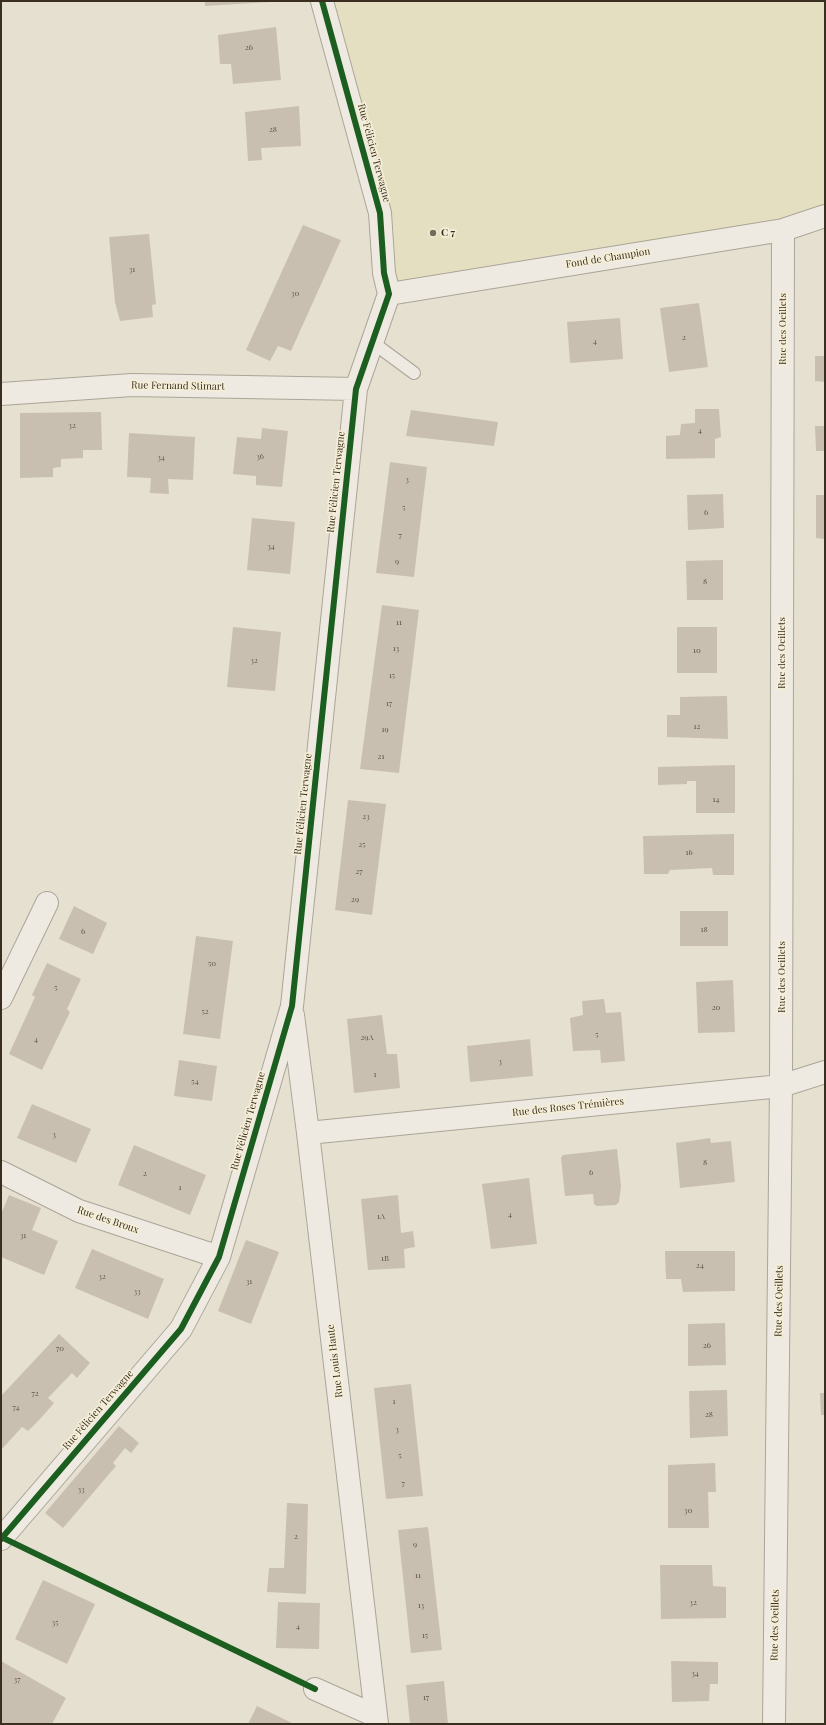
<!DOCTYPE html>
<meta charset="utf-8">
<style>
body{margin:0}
#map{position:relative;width:826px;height:1725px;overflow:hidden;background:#e6e0d0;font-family:"Playfair Display",serif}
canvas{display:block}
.frame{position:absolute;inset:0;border:2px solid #3a2e20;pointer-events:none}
</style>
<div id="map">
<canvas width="826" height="1725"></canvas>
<div class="frame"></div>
</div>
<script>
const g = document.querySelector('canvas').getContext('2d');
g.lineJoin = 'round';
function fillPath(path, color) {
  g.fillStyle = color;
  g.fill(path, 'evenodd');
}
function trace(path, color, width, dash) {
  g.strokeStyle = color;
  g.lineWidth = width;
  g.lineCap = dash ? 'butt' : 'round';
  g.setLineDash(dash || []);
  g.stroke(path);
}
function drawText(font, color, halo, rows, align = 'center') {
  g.font = font + ' "Playfair Display",serif';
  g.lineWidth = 3.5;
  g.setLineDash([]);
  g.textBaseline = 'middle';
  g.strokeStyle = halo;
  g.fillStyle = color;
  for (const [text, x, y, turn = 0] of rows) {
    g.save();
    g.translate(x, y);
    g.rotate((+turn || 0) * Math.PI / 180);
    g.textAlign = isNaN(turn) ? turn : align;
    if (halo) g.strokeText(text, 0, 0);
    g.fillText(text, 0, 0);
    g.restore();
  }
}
fillPath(new Path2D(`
 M322,1H825V216L389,294Z`), '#e4dfc1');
fillPath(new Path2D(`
 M205,1H270V2L205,6Z
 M276,27L281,80L233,84L231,64H220L218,35Z
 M299,106L301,146L261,148L262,160L248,161L245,112Z
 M303,225L341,240L291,351L278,346L270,361L246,350Z
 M149,234L156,304L152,305L153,317L120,321L115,302L109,237Z
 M699,303L708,367L669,372L660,308Z
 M620,318L623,359L570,363L567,322Z
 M815,356H825V382L815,381Z
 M695,409H719L721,437L715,439V458L666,459V436L680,435L681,424L695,423Z
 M411,410L498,422L494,446L406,436Z
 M101,412L102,450H83V458L61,459V467L53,468V477L20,478V413Z
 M815,426H825V451H816Z
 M262,428L288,431L282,487L256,485V476L233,474L237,437L261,439Z
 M129,433L195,437L193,480L168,479L169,494L150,493L151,478L127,477Z
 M390,462L427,467L414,577L376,573Z
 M723,494L724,528L688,530L687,495Z
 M816,495H825V539L816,538Z
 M252,518L295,522L290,574L247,570Z
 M723,560V600H687L686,561Z
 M382,605L419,610L399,773L360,769Z
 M233,627L281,632L275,691L227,687Z
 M677,627H717V673H677Z
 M727,696L728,739L667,737V715H680V697Z
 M735,765V813H696V781H687V784L658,785V767Z
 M348,800L386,804L372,915L335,910Z
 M734,834V875H713L712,868L670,870L668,874H644L643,836Z
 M74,906L107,923L93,954L59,939Z
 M680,911H728V946H680Z
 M196,936L233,941L220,1039L183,1034Z
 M47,963L81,979L67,1009L70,1012L42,1070L9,1054L35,997L32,995Z
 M733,980L735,1032L698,1033L696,982Z
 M604,999L606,1013L621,1012L625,1061L601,1063L600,1050L573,1051L570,1018L583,1015L582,1001Z
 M382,1015L387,1054H397L400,1088L354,1093L347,1019Z
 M530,1039L533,1076L470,1082L467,1046Z
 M179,1060L217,1066L212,1101L174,1096Z
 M32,1104L91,1129L76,1163L17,1138Z
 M710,1138L711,1143L731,1141L735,1182L680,1188L676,1143Z
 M134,1145L206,1175L190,1215L118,1185Z
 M617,1149L621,1186L619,1202L616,1205L597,1206L594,1204L593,1194L565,1196L561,1158L563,1155Z
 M529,1178L537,1244L491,1249L482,1184Z
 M9,1195L41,1208L32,1230L58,1241L44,1275L1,1257V1214Z
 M398,1195L401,1233L413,1231L415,1247L404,1249L405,1268L368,1270L361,1199Z
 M246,1240L279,1252L251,1324L218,1311Z
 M92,1249L164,1279L148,1319L75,1288Z
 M665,1251H735V1291L683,1292L681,1279H666Z
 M725,1323L726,1365L688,1366V1324Z
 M59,1334L90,1363L77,1378L72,1373L48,1398L54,1403L41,1418L28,1431L22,1427L1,1450V1396Z
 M411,1384L423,1496L386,1499L374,1388Z
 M727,1390L728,1436L690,1438L689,1391Z
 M820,1393H825V1415H821Z
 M119,1426L139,1443L131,1453L125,1448L113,1463L116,1466L63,1528L45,1513Z
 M715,1463L716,1492H708L709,1528H668V1465Z
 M287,1503L308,1504L306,1594L267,1592L269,1568H284Z
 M428,1527L442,1650L411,1653L398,1530Z
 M660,1565H712L713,1586L726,1587V1618L661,1619Z
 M43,1580L95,1604L67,1664L15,1639Z
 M278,1602L320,1603L319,1649L276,1648Z
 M1,1661L66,1698L52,1724H4L1,1722Z
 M671,1661L718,1662V1684H710L709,1701L672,1702Z
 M444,1681L448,1724H410L406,1685Z
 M257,1706L294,1724H248Z`), '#c9bfb1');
const service = new Path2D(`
 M372,342L414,373`);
const minor = new Path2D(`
 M389,294L783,230L825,216
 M1,394L132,385L356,389
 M1,998L47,903
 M293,1015L308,1133L377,1724
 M308,1133L781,1086L825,1072
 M1,1172L79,1211L219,1257
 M1,1539L181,1329L219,1257L292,1006L356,389L389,294L384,273L380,213L322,1
 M315,1689L376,1716
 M774,1724L781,1086L783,230`);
trace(service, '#aba598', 14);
trace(minor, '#aba598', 24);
trace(new Path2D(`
 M26,1549L293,1678`), '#c7c1b8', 2.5, [3, 2]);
trace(service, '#eeeae1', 12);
trace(minor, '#eeeae1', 22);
trace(new Path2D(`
 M1,1537L315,1689
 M1,1539L181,1329L219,1257L292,1006L356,389L389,294L384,273L380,213L322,1`), '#1b5e20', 6);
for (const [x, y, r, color] of [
 [433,233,4,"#766c5e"]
]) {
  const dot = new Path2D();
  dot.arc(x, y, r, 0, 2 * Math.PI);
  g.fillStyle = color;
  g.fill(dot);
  trace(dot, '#f5eed7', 1.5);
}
drawText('8px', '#5e5244', null, [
 ["26",249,47],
 ["28",273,129],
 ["31",132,269],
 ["30",295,293],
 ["2",684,337],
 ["4",595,341],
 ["32",72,425],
 ["4",700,430],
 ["36",260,456],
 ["34",161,457],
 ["3",407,479],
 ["5",404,507],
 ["6",706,512],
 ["7",400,535],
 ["34",271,546],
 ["9",397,561],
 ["8",705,581],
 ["11",399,622],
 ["13",396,648],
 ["10",697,650],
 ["32",254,660],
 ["15",392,675],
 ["17",389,703],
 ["12",697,726],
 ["19",385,729],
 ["21",381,756],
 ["14",716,799],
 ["23",366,816],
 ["25",362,844],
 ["16",689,852],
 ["27",359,871],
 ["29",355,899],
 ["18",704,929],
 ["6",83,931],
 ["50",212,963],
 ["5",56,987],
 ["20",716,1007],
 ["52",205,1011],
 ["5",597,1034],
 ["29A",367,1037],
 ["4",36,1039],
 ["3",500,1061],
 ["1",375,1074],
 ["54",195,1081],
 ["3",54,1134],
 ["8",705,1162],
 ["6",591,1172],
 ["2",145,1173],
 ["1",180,1187],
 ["4",510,1214],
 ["1A",381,1216],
 ["31",23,1235],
 ["1B",385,1258],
 ["24",700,1265],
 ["32",102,1276],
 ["31",249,1281],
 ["33",137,1291],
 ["26",707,1345],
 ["70",60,1348],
 ["72",35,1393],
 ["1",394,1401],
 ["74",16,1407],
 ["28",709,1414],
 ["3",397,1429],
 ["5",400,1455],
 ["7",403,1483],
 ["33",81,1489],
 ["30",688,1510],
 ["2",296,1536],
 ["9",415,1544],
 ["11",418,1575],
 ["32",693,1602],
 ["13",421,1605],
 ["35",55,1622],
 ["4",298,1626],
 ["15",425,1635],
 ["34",695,1673],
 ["37",17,1679],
 ["17",426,1697]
]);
drawText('10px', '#3a2e20', '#f5eed7', [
 ["Rue Félicien Terwagne",374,153,75],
 ["Fond de Champion",608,258,-9],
 ["Rue des Oeillets",783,329,-90],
 ["Rue Fernand Stimart",178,386,1],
 ["Rue Félicien Terwagne",336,482,-84],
 ["Rue des Oeillets",782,653,-90],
 ["Rue Félicien Terwagne",303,804,-84],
 ["Rue des Oeillets",782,977,-90],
 ["Rue des Roses Trémières",568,1107,-6],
 ["Rue Félicien Terwagne",248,1121,-74],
 ["Rue des Broux",108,1220,19],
 ["Rue des Oeillets",779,1301,-89],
 ["Rue Louis Haute",335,1361,-97],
 ["Rue Félicien Terwagne",98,1410,-49],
 ["Rue des Oeillets",775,1625,-89]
]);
drawText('bold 10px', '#3a2e20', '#f5eed7', [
 ["C 7",441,233]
], 'left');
</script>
